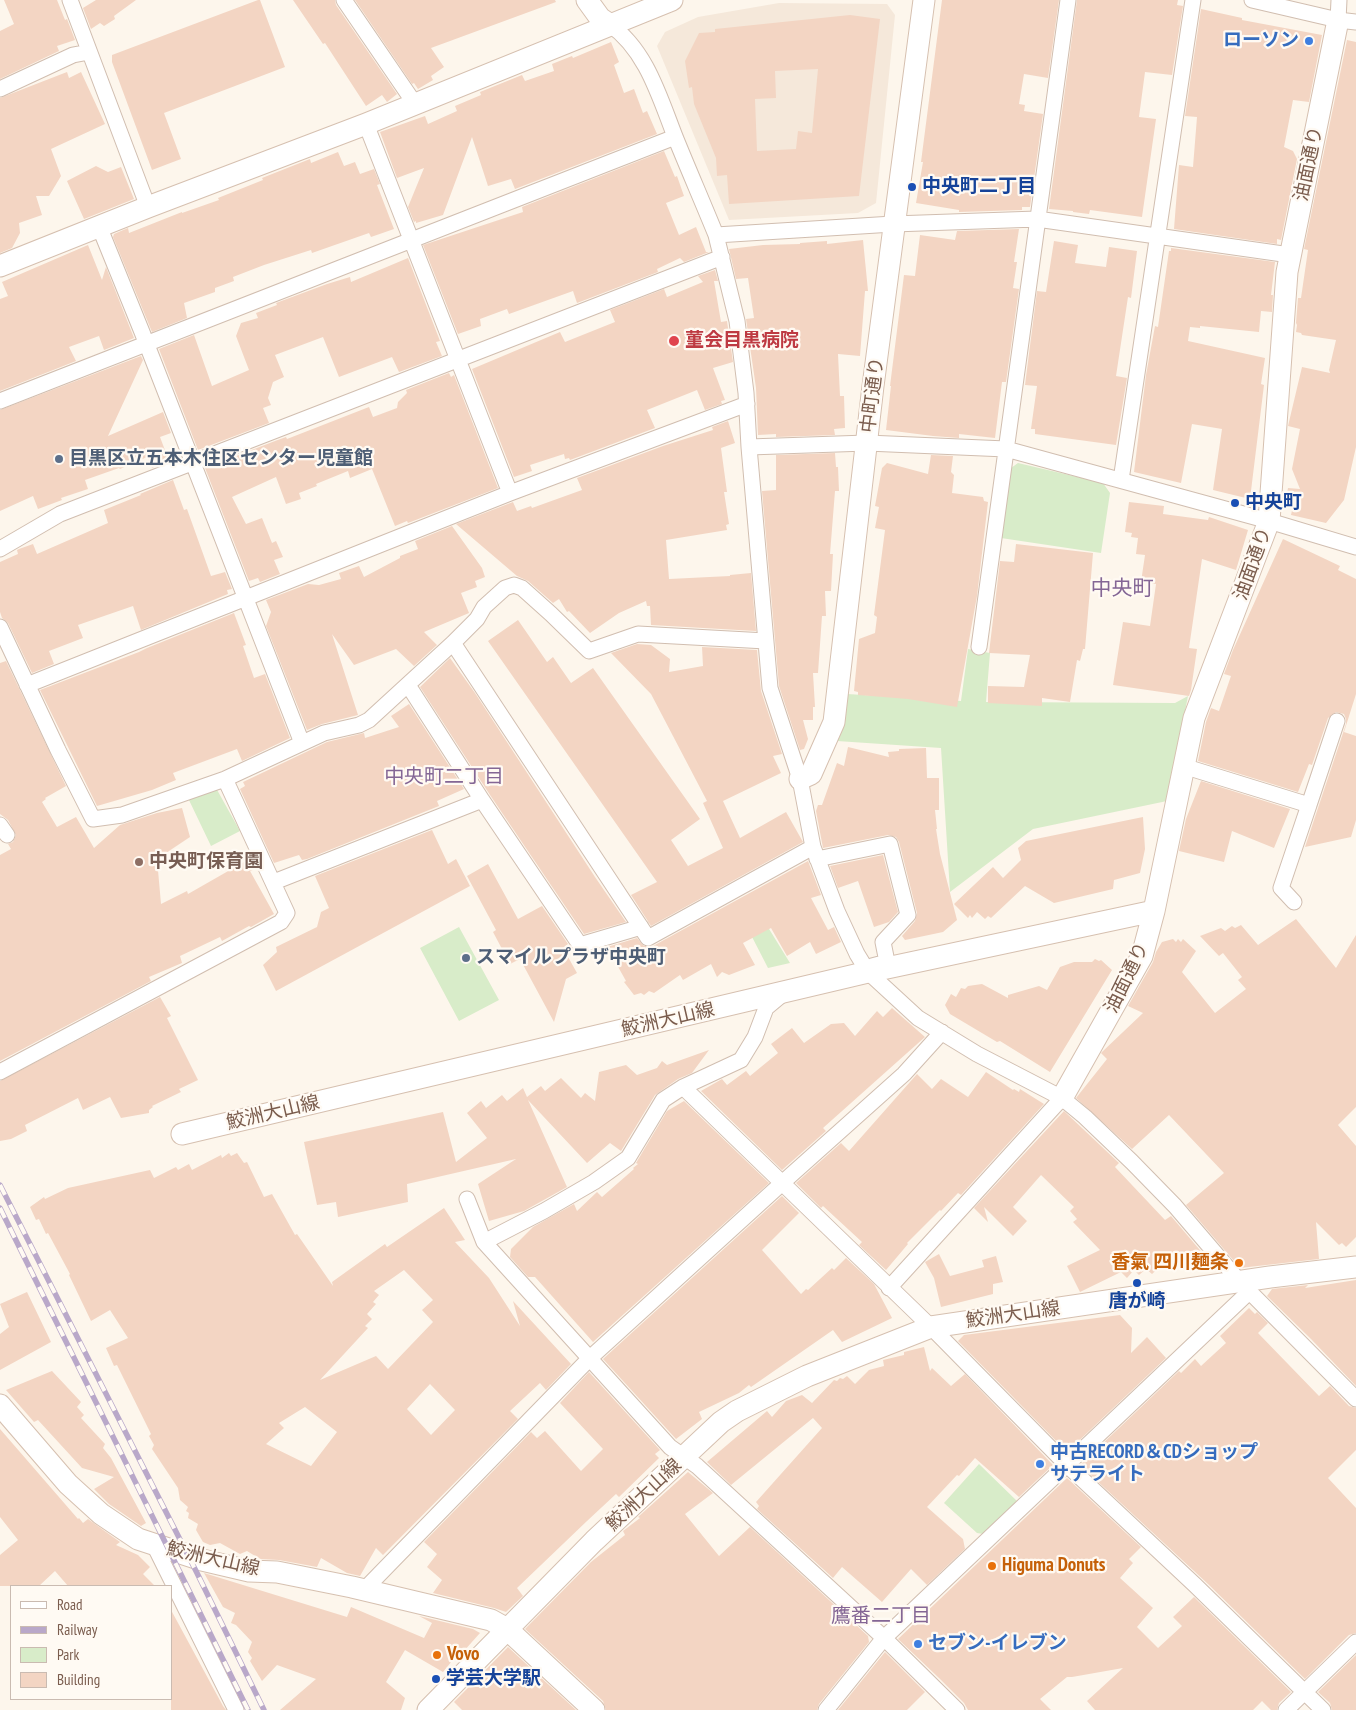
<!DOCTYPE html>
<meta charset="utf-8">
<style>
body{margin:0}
#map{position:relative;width:1356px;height:1710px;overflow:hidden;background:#fdf6ec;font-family:"PT Sans Narrow",sans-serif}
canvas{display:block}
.legend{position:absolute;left:10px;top:1585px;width:162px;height:115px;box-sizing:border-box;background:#fffaf3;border:1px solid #cabbb1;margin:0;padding:6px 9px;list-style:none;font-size:15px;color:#7a5c4d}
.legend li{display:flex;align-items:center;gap:10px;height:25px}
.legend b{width:25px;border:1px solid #cabbb1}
</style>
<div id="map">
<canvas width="1356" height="1710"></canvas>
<ul class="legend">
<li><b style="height:6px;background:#fff"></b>Road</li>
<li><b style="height:6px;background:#b9a8c9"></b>Railway</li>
<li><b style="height:14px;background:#d8ecc9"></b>Park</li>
<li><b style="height:14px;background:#f3d5c3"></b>Building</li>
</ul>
</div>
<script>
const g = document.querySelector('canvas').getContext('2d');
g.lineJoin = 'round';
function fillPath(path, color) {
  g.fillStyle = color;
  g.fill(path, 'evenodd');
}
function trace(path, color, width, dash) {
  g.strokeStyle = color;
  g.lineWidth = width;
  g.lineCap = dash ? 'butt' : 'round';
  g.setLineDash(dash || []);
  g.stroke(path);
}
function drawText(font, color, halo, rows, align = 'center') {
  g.font = font + ' "PT Sans Narrow","Noto Sans JP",sans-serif';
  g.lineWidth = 4.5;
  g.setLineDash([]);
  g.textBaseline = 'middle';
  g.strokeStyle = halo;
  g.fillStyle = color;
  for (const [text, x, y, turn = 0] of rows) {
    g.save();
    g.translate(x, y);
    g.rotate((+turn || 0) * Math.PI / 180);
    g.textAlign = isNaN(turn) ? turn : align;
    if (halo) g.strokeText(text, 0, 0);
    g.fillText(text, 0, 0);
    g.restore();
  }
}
fillPath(new Path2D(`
 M779,3L887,4L895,15L876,203L858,213L729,220L657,46L665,32L698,17Z`), '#f5e8da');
fillPath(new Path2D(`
 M1018,463L1103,483L1110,493L1101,553L1001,538L1011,468Z
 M968,649L990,653L986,702L1175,703L1188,696L1167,801L1033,829L950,892L941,748L837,741L847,694L961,701Z
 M216,788L240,831L211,846L188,798Z
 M766,924L790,963L768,968L750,933Z
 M459,927L499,1000L459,1021L420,948Z
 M979,1464L1018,1502L983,1534L977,1533L944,1503Z`), '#d8ecc9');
fillPath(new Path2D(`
 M4,0H57L65,20L67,19L75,40L57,46L59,51L0,79V31L14,24Z
 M96,0H136L114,16L115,19L104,26L100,23L91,29L83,8Z
 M258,0H260L285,67L164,113L181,159L152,170L112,62V55Z
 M293,0H335L336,5L397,94L387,102L382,95L366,106L325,43L323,44Z
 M355,0H555L556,2L431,48L444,67L431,76L433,80L418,89L414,83L412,84Z
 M942,0H1059L1048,78L1024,74L1019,104L1025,105L1024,111L1043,114L1030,207H1022V210L959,212V210L916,203L923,162H921Z
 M1077,0H1178L1177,5L1183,6L1172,75L1145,72L1139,117L1156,119L1142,217L1090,210L1089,214L1073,212V211L1049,209Z
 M1201,9L1242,18V20L1322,35L1309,102L1293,100L1284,147L1293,151L1297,159L1281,240L1277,239V244L1174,229L1179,165L1193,167L1197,117L1185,116Z
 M850,15L880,19L859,196L729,204L727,175L717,176L716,158L694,104L692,87L689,88L685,61L699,33L715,32V29ZM818,69L812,133L798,131L796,149L757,151L755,99L776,98L775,71Z
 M1347,40L1356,42V447L1344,500L1326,523L1291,515L1293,506L1285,504L1288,488L1300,489L1292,469L1300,429L1288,426L1302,367L1330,373L1329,370L1336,340L1302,335L1301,333L1296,332L1297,325L1296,323L1298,298H1301L1308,250L1304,249Z
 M611,42L619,62L614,65L624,93L634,89L643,113L647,111L657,134L515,189L511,179L488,186L472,137L443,215L416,223V221L414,222L408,207L424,168L397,178L380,132L425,116L428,124L457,111L455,106L481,95L480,92L522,75L525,81L554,71L552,64L572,56L573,58Z
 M67,72L69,78L81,72L105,124L51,149L61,176L49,196H36L42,215L19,223L20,233L12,248L0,253V98Z
 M664,151L675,177L677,176L684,196L666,203L679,235L696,227L706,252H709L684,262L680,258L657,269L658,272L577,303L573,291L509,314L507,309L480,319L481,326L458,334L423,245L523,212L522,207Z
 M338,152L344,166L355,162L360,174L374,169L380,184L377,185L394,229L371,237L369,233L312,253L311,250L264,265L233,277L234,281L215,288V292L184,303L187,318L152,332L113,237L114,234L128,228L129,233L182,212V213L219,200L218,198L263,180L262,178L310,159L311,163Z
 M96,166L108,172L121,167L134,199L84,219L67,181Z
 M1019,229L1014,262H1017L1013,288L1019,289L1006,382H1002L995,438L959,434V438L933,436L886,430L891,386H890L904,275L915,276L920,235L955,240L957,231Z
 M863,240L868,291H865L860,356L838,354L840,396H844L845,428L834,429L835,435L776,437V434L758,435L756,388L746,319L754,318L748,278L736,279L729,249L763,245L800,244V243L827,241V244Z
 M1054,241L1078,245L1075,263L1106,267L1109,247L1137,251L1131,298L1128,297L1116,376L1127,378L1116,445L1035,434V429H1031L1037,386L1025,385L1037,291L1046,292Z
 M88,245L102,280L106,267L134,338L104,350L99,336L69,347L76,361L0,391V299L8,296L2,282Z
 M1171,248L1275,262L1271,295H1273L1272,312L1261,311L1259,332L1200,326V328L1190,327L1188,341L1265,358L1261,384L1264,385L1250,499L1213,490L1222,429L1192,424L1181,483L1134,472L1146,375L1155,326L1158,327L1169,251H1171Z
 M408,258L440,341L436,342L442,356L399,372L392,357L339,377L323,337L275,355L284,377L273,382L268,398L271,405L263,408L269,423L198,450L159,349L194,335L212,386L249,370L236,336L241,323L258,318L256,313L277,305L276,303L327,284L350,277L351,282Z
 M715,270L718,281H714L721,322L727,321L733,362L713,368L725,400L721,401L722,404L705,410L697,390L647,410L655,428L570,460L569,458L565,459L564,454L530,465L532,471L514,477L472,369L560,332L565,342L615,322L610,310L664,289L667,297L703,282L698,276Z
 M141,356L143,360L108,436L163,412L171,433L160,437L169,461L152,468L147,457L120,469L119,468L85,480L88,489L61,498L62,500L38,509L33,496L0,511V410Z
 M449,373L451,377L454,375L498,488L408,523L407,521L395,526L372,469L350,478L348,471L316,484L317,486L299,493L301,499L286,504L276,477L232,497L246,524L262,518L272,543L276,541L283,557L274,560L280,574L260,582L258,578L249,581L205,468L275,441L286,437L287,439L369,407L373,417L397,408L398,402L407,393L406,390Z
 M728,421L735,443L721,448L727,492H724L729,524L726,525L727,530L666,540L669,579L730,576V575L751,573L756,631L651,625L650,606H647L646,601L619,613L590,633L569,611L567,612L559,599L553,603L528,581L517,576L456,524L513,502L517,511L531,506L532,508L582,490L577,478L663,446L713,430L712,427Z
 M835,453L836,467H838L839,491H835L830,554H833L831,591H825L826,616H822L818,673H813L815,707H813V720H803L808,739L804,749L800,750L779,686L762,491L776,490V455Z
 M931,455L953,456L951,472L954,475L952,493L983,497L984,501L988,502L977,596L957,707L908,699L858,695V692L854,691L859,639L875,633L877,617L874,615L885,530L875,528L879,507L875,506L882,468L887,463L928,474Z
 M173,480L184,510L187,509L211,576L225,572L232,589L227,590L228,594L141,630L133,606L78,625L83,638L49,651L54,664L32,673L8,623L2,618L0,612V562L18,554L17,550L19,549L33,544L37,554L108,523L104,510L141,495L140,494Z
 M1129,502L1164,506L1163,514L1208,520L1209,517L1248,530L1236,570L1202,559L1189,648L1197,649L1191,690L1189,696L1113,685L1123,622L1150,626L1156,584L1141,582L1145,555L1136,554L1138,538L1131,537L1132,533L1125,532Z
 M452,526L482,568L485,577L475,581L477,587L461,593L469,613L424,632L437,645L414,666L396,649L354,665L332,634L358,715L322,724L307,730L266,626L271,612L266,600L308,584L319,585L341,579L339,573L359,566L364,577L400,558V556L418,549L415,541Z
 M1283,539L1340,566L1338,570L1356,579V694L1344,732L1356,736V820L1351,837L1305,847L1346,724V719L1344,714L1336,712L1328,718L1312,765L1309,764L1298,792L1198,761L1206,722L1211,708L1219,711L1231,676L1224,674L1233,650Z
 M1016,544L1093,553L1085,649H1083L1080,661L1077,660L1070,702L1042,698V706L988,703V686L1024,687L1030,655L989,653L1000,561L1014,562Z
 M234,613L246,645L243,646L254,678L265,674L290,738L242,761L237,749L173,773L176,780L152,790L97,806L40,690L139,652L147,648Z
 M518,620L547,662L553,657L571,683L593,668L700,819L671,840L688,866L723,848L703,803L707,801L651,694L611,653L637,644L651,645L670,659L669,672L703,666L702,647L757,650L761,691L782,754L773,756L781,773L723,801L740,838L786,812L803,842L651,926L631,895L657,882L488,641Z
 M450,658L475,693L595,877L626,922L584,934L490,795L420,687Z
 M6,661L66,786L45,798L46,799L42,802L57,827L76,817L94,848L120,825L157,813L182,808L190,837L157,859L161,904L187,891L188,894L251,858L256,869L250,871L274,914L251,927L249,926L222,941L220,937L180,956L182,963L149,977L151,981L0,1061V855L11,849L8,844L13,842L16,835L8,820L0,814V663Z
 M409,704L464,789L437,801L439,806L307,859L302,860L299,855L274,863L240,789L245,786L243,782L327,742L364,733L365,738L399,727L391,716Z
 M848,747L889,757L888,752L899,751V749L926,748L927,778H939V810H935L937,829H936L940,854L957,920L943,932L905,940L902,936L915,921L917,913L899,842L896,837L888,835L823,848L816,811L818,805H822L837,763L844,766Z
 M1201,781L1290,809L1274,848L1232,831L1224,862L1179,851L1186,819Z
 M1143,817L1145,849L1140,873L1114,880L1113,889L1054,903L1025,886L991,918L988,916L985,919L977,912L972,918L970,915L968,918L954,904L993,867L1003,878L1021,860L1018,848L1026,841Z
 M432,830L448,864L456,859L470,886L276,991L263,965L277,952L276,947L317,927L321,912L329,908L315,876Z
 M883,855L898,912L889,922L874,927L858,881L838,888L830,866Z
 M808,861L821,895L811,898L828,930L834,927L841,942L816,954L810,942L787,956L771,928L743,943L755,965L729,975L722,972L717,977L711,964L683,980L680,975L654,993L649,991L644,995L641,993L634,995L624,982L626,981L607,947L637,938L644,946H653Z
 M488,864L518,919L542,906L568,944L563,948L577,973L566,979L554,1022L520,959L510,964L493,932L496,930L467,876Z
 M1296,919L1336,968L1356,935V1107L1338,1125L1356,1146V1237L1346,1247L1342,1243L1339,1245L1316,1222L1319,1259L1240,1268L1186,1205L1224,1173L1169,1115L1132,1149L1076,1098L1107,1059L1101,1053L1103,1051L1143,1013L1128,1006L1153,962L1156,952L1162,942L1173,939L1176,942L1178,939L1181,942L1183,939L1196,951L1182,972L1215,1013L1246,989L1238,980L1242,977L1223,953L1219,956L1200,936L1221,928L1225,931L1232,926L1235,928L1241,925L1258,945Z
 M1095,959L1099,961L1101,960L1112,970L1050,1072L1000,1041L997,1042L950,1014L945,1005L951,994L956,997L961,988L965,989L968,986L982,984L1008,998V995L1039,986L1047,990L1060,967L1074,962H1092Z
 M160,997L171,1016L167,1018L198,1080L179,1089L181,1092L152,1106L153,1107L149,1110V1113L121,1118L110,1097L83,1110L78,1098L25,1125L27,1131L11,1139L0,1141V1081Z
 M892,1008L925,1037L823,1128L826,1131L782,1170L701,1091L722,1079L727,1085L746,1071L750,1076L778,1053L771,1044L792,1028L804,1043L831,1024L844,1023L855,1036L877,1011L883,1017Z
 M709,1050L692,1073L678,1079L655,1095L621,1151L610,1143L587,1163L528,1100L567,1187L524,1211L489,1221L478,1184L516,1159L407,1184L408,1202L338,1217L336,1202L317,1205L304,1142L443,1112L456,1162L487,1138L467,1113L481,1101L486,1108L502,1095L507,1101L523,1088L527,1097L541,1086L545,1091L561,1078L581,1098L585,1093L595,1101L599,1072L626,1065L637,1075L657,1068L662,1061L667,1065Z
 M986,1072L1013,1090L1014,1089L1019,1092L1020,1089L1044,1104L961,1195L958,1193L941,1211L940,1210L907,1243L908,1244L886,1270L859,1245L862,1242L823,1206L821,1208L796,1183L841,1143L849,1151L917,1074L932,1089L941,1079L968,1097Z
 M684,1101L769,1183L593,1342L535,1277H528L510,1257L511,1249L533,1227L574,1204L577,1211L597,1192L602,1197L634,1169L633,1168L638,1164L636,1163L667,1111Z
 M1064,1111L1119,1163L1115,1167L1165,1220L1171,1216L1205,1256L1195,1267L1190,1262L1184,1268L1180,1264L1173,1271L1165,1262L1152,1274L1146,1269L1139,1275L1134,1270L1127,1278L1121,1272L1080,1292L1067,1266L1100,1250L1073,1222L1077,1219L1070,1211L1074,1207L1041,1175L1013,1207L1027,1221L1013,1236L984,1207L988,1222L974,1208Z
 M229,1153L231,1156L237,1153L244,1163L247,1162L264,1197L272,1194L295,1235L297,1234L333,1286L332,1282L385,1244L387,1247L444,1208L465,1240L455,1242L489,1278L520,1326L513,1301L571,1364L546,1390L540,1383L510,1411L518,1419L383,1555L376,1548L360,1576L347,1573L321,1558L317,1567L279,1560L260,1559L247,1551L240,1554L220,1543L210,1545L203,1542L196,1530L198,1524L188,1518L189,1513L186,1511L188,1507L180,1500L178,1488L152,1449L154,1445L149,1436L151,1434L117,1365L114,1366L106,1348L128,1338L110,1310L91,1321L69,1275L70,1274L48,1233L46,1234L39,1219L36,1220L30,1207L44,1197L45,1199L68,1188L150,1170L154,1178L176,1167L178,1170L189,1164L192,1170L221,1155L222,1158ZM404,1270L433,1300L422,1310L433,1322L388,1369L376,1356L320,1380L368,1328L365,1326L372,1319L367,1314L376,1304L373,1302L379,1295L374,1291ZM430,1384L455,1410L431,1435L407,1409ZM305,1407L337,1432L311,1466L266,1444L284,1428L279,1423Z
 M782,1196L799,1213L762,1250L801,1294L806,1289L808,1290L832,1268L834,1270L846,1258L874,1284L892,1318L842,1342L833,1330L751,1387L749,1385L739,1393L699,1412L702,1419L676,1439L603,1359Z
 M939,1254L950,1276L984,1267L982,1260L996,1256L1003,1282L993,1284V1294L941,1307L934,1278L925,1262Z
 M1356,1280V1386L1311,1339L1267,1296L1272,1289L1308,1285L1305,1288Z
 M27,1292L51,1342L0,1370V1334L9,1327L0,1304Z
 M1249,1308L1255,1314L1257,1312L1268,1323L1258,1333L1319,1396L1330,1386L1349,1406L1356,1408V1450L1328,1478L1356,1508V1633L1349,1635L1305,1679L1208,1584L1080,1465L1179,1371L1181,1373L1195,1359L1201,1366L1226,1343L1220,1336Z
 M1120,1315L1132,1328L1131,1353L1147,1337L1166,1358L1067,1452L958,1341L964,1335Z
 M924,1347L930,1371L932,1368L951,1386L965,1374L1053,1465L1019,1497L975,1458L959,1476L957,1475L927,1507L963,1539L965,1549L927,1585L911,1569L882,1602L842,1567L833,1578L757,1509L759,1506L756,1502L822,1428L813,1418L731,1485L707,1462L767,1411L772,1417L786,1401L802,1395L812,1403L834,1380L837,1381L840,1378L843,1379L847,1376L855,1384L869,1370L884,1366L883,1360L904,1355V1352Z
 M52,1371L81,1402L77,1407L84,1415L81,1418L105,1444L103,1448L111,1458L146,1523L141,1526L109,1504L94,1489L114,1477L82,1468L38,1420L34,1422L6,1390Z
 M589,1372L660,1450L655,1454L659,1458L619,1497L616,1494L587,1521L517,1588L523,1596L506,1612L494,1608L433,1593L442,1580L427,1567L437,1554L424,1542L531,1432L537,1438L545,1431L581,1471L603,1449L560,1403Z
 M0,1429L78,1519L79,1518L83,1523L88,1519L120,1542L116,1545L138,1555L150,1567L143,1574L155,1586H68L55,1571L39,1586H0V1555L18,1540L0,1517Z
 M688,1472L713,1493L685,1514L719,1556L750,1527L868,1636L869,1642L819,1704L817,1710H606L603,1701L525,1629L591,1562L625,1535L623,1531L640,1518L638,1517Z
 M1067,1478L1141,1547L1129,1559L1133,1563L1120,1578L1153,1608L1137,1627L1158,1648L1182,1626L1173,1617L1194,1597L1291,1692L1279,1703L1277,1710H1271L1262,1701L1253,1710H1095L1087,1701L1123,1668L1072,1677H1067L1040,1699L1051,1710H968L964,1703L939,1678L898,1639Z
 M204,1573L347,1617L351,1607L424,1638L432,1623L419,1616L473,1629L480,1633L463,1652L461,1650L443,1672L405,1650L386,1682L405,1698L401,1710H280L316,1679L277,1665L262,1681L250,1661L252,1658L248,1652L252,1642L236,1625L231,1623L235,1613L223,1607Z
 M171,1610L223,1706L226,1710H171Z
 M508,1647L576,1710H462L454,1702Z
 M885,1652L925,1692L907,1710H838Z
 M1356,1655V1710H1332L1330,1703L1318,1692Z`), '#f3d5c3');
const street = new Path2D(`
 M70,0L148,207
 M344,0L415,104
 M1252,0L1338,20L1356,22
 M1338,20L1339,0
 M609,24C647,50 660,99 676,139C689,171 703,203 716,235L737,321L746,393L749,447L770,688L800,779L813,847L837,911L857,954L868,972L918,1018L977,1054L1062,1098L1085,1117L1132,1162L1175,1206L1240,1282L1356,1399
 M0,89L73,55L89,52
 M366,124L510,493
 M99,226L142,332L302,743
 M716,235L893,224L1037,219L1290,255
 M0,401L675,137
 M749,447L867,443L1006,449L1269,521L1356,547
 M1121,480L1193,0
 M0,549L60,514L722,257
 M0,627L58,750L93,819L122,815L225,779L324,733L359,725L369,720L453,643L477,619L484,607L505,588L514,585L522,588L551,614L589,651L638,634L766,641
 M453,643L648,938L813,847
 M979,647L1068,0
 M27,685L510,493L747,404
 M408,685L482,800L580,945L641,927
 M1183,766L1309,805L1337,721
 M0,825L7,835
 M817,859L890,844L908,915L883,942L887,962L872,966
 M274,882L482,800
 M1294,902L1281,888L1309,805
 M0,1072L281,922L287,913L225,779
 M683,1087L931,1327L1067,1465L1195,1585L1323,1710
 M467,1199L484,1242L670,1447L697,1466L884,1638L957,1710
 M484,1242L544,1211L594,1182L628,1158L663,1100L683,1087L741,1060L755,1037L766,1008L784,993
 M889,1288L1062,1098
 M158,1546L157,1551L236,1710
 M365,1589L590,1358L791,1175L904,1074L942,1032
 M826,1710L884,1638L1250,1291
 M1286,1710L1356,1642`);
const secondary = new Path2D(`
 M587,0L600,18L609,24
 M0,266L148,207L366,124L672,0
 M800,779L811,774L834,722L873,386L924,0
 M1062,1098L1142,956L1154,911L1194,718L1269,521L1287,272L1338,20
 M182,1134L868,972L1154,911
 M0,1405L68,1484L101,1514L138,1539L202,1560L249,1571L277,1572L352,1587L491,1620L507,1629L594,1710
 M428,1710L594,1541L721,1422L737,1411L807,1376L931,1327L1270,1277L1356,1267`);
trace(street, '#d1beb0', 17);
trace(secondary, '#d6c0b0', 23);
trace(street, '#fff', 15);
trace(secondary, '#fff', 21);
const rail = new Path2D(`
 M0,1185L197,1573L264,1710
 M0,1208L248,1710`);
trace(rail, '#b9a8c9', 5.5);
trace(rail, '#fffaf3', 4, [11]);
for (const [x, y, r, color] of [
 [1309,41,5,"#3f7fe0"],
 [912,187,5,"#1a4fb4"],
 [674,341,6,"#e0444e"],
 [59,459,5,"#5c6f8a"],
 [1235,503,5,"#1a4fb4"],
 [139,862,5,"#8d6e63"],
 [466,958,5,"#5c6f8a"],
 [1239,1263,5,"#e8710a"],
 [1137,1283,5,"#1a4fb4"],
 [1040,1464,5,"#3f7fe0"],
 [992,1566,5,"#e8710a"],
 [918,1644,5,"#3f7fe0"],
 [437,1655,5,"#e8710a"],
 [436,1679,5,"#1a4fb4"]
]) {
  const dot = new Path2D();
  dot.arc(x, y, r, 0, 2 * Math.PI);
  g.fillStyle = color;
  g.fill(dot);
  trace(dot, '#fffaf3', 2);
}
drawText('bold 19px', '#366cbe', '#fffaf3', [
 ["ローソン",1299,41,"right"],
 ["中古RECORD＆CDショップ",1050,1453],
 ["サテライト",1050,1475],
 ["セブン-イレブン",928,1644]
], 'left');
drawText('19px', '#7a5c4d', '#fffaf3', [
 ["油面通り",1309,164,-78],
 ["中町通り",873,395,-83],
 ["油面通り",1253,564,-70],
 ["油面通り",1127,978,-64],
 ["鮫洲大山線",668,1020,-13],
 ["鮫洲大山線",273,1113,-13],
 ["鮫洲大山線",1013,1315,-8],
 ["鮫洲大山線",644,1495,-43],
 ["鮫洲大山線",213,1559,13]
]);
drawText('bold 19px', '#164399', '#fffaf3', [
 ["中央町二丁目",922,187],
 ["中央町",1245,503],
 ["唐が崎",1137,1302,"center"],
 ["学芸大学駅",446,1679]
], 'left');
drawText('bold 19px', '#be3a42', '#fffaf3', [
 ["菫会目黒病院",685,341]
], 'left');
drawText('bold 19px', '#4e5e75', '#fffaf3', [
 ["目黒区立五本木住区センター児童館",69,459],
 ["スマイルプラザ中央町",476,958]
], 'left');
drawText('bold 19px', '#785e54', '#fffaf3', [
 ["中央町保育園",149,862]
], 'left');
drawText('bold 19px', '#c56008', '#fffaf3', [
 ["香氣 四川麺条",1229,1263,"right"],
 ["Higuma Donuts",1002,1566],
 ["Vovo",447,1655]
], 'left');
drawText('20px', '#846695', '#fffaf3', [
 ["中央町二丁目",444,777],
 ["鷹番二丁目",881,1616]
]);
drawText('21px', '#846695', '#fffaf3', [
 ["中央町",1122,589]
]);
</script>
